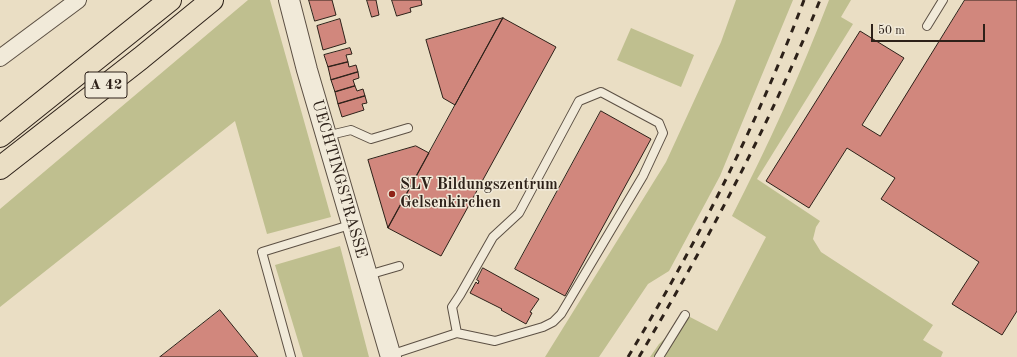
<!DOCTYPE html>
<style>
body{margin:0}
#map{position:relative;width:1017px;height:357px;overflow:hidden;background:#eadec4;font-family:"Old Standard TT",serif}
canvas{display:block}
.scale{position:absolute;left:871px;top:24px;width:114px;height:18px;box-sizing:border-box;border:2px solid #2d2119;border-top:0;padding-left:5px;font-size:12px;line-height:14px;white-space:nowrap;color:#2d2119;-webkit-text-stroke:3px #f1ead9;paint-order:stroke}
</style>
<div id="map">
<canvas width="1017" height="357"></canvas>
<div class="scale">50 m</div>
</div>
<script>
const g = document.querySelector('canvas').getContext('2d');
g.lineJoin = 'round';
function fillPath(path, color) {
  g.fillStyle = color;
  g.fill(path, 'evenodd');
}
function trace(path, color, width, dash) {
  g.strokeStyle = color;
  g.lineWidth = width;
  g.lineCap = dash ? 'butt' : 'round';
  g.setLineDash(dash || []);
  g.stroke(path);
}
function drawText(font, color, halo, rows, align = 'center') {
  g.font = font + ' "Old Standard TT",serif';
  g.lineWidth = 3;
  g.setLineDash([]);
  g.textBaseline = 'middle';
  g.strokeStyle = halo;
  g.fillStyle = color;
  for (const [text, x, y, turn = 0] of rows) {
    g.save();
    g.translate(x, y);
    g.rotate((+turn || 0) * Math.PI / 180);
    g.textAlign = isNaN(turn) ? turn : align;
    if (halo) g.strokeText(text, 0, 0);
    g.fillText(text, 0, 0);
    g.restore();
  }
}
fillPath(new Path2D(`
 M248,0H270L331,217L267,234L235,121L0,307V209Z
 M736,0H793L720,176L669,271L648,284L599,357H545L666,162L721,42Z
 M829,0H851L841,17L853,24L757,179L820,221L816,227L813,239L821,252L933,325L923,340L943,352L941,357H650L659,344L688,316L717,331L766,237L732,216C768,146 801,73 829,0Z
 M631,28L694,55L681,87L617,60Z
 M340,246L369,357H303L275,265Z`), '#bfbf8f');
const building = new Path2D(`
 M309,0H332L336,15L315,21Z
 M367,0H376L379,15L372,17Z
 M392,0H421L422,5L410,8L411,12L397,16Z
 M965,0H1017V311L1002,335L952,304L979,262L881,199L895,178L847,148L809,208L766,181L860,31L904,58L862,125L880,136Z
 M503,18L455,105L443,98L426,40Z
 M503,18L556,47L441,256L388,228Z
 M340,19L346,43L323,50L317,26Z
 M350,48L352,54L346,55L348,62L328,67L324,55Z
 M348,62L349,67L356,65L358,72L331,80L328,67Z
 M358,72L359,78L353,80L355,86L335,92L331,80Z
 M355,86L357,91L363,89L365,96L338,104L335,92Z
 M365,96L367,103L362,104L364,110L342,117L338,104Z
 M601,111L651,139L565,296L515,269Z
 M416,146L429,153L388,228L368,160Z
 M483,268L539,299L530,312L532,313L526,324L501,310L502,309L470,293L476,282L478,284L479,281L477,280Z
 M220,310L258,357H160Z`);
fillPath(building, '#d1877d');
trace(building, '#2d2119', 1);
const service = new Path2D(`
 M927,26L943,0
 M326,136L351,130L371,139L408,128
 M368,275L399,266
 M390,355L457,333L495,341L543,327L553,322L561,314L643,176L663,133L659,123L601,92L579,101L519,213L493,237L460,295L452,307L457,333
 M291,357L262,252L353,224
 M659,357L685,315`);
const minor = new Path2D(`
 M0,58L78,0`);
const tertiary = new Path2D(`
 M289,0L307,70L391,357`);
const motorway = new Path2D(`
 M0,136L170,0
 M0,168L141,58L212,0`);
trace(service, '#5c5044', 10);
trace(minor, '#5c5044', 18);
trace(tertiary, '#5c5044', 22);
trace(motorway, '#2d2119', 24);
trace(service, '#f1ead9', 8);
trace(minor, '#f1ead9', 16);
trace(tertiary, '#f1ead9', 20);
trace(motorway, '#eadec4', 22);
trace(new Path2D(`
 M628,357C697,243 757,125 804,0
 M639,357C707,242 770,124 820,0`), '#2d2119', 3, [7, 7]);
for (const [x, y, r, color] of [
 [392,194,4,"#8f2418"]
]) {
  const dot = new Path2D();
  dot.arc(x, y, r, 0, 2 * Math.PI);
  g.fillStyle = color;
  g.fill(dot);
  trace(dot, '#f1ead9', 1.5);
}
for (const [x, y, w] of [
 [106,85,42]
]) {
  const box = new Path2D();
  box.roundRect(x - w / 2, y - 13, w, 26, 3);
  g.fillStyle = '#f1ead9';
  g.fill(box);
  trace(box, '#2d2119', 1);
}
drawText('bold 15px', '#2d2119', null, [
 ["A 42",106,85]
]);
drawText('16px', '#2d2119', '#f1ead9', [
 ["UECHTINGSTRASSE",339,179,74]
]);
drawText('bold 16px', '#2d2119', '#f1ead9', [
 ["SLV Bildungszentrum",400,185],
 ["Gelsenkirchen",400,203]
], 'left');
</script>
